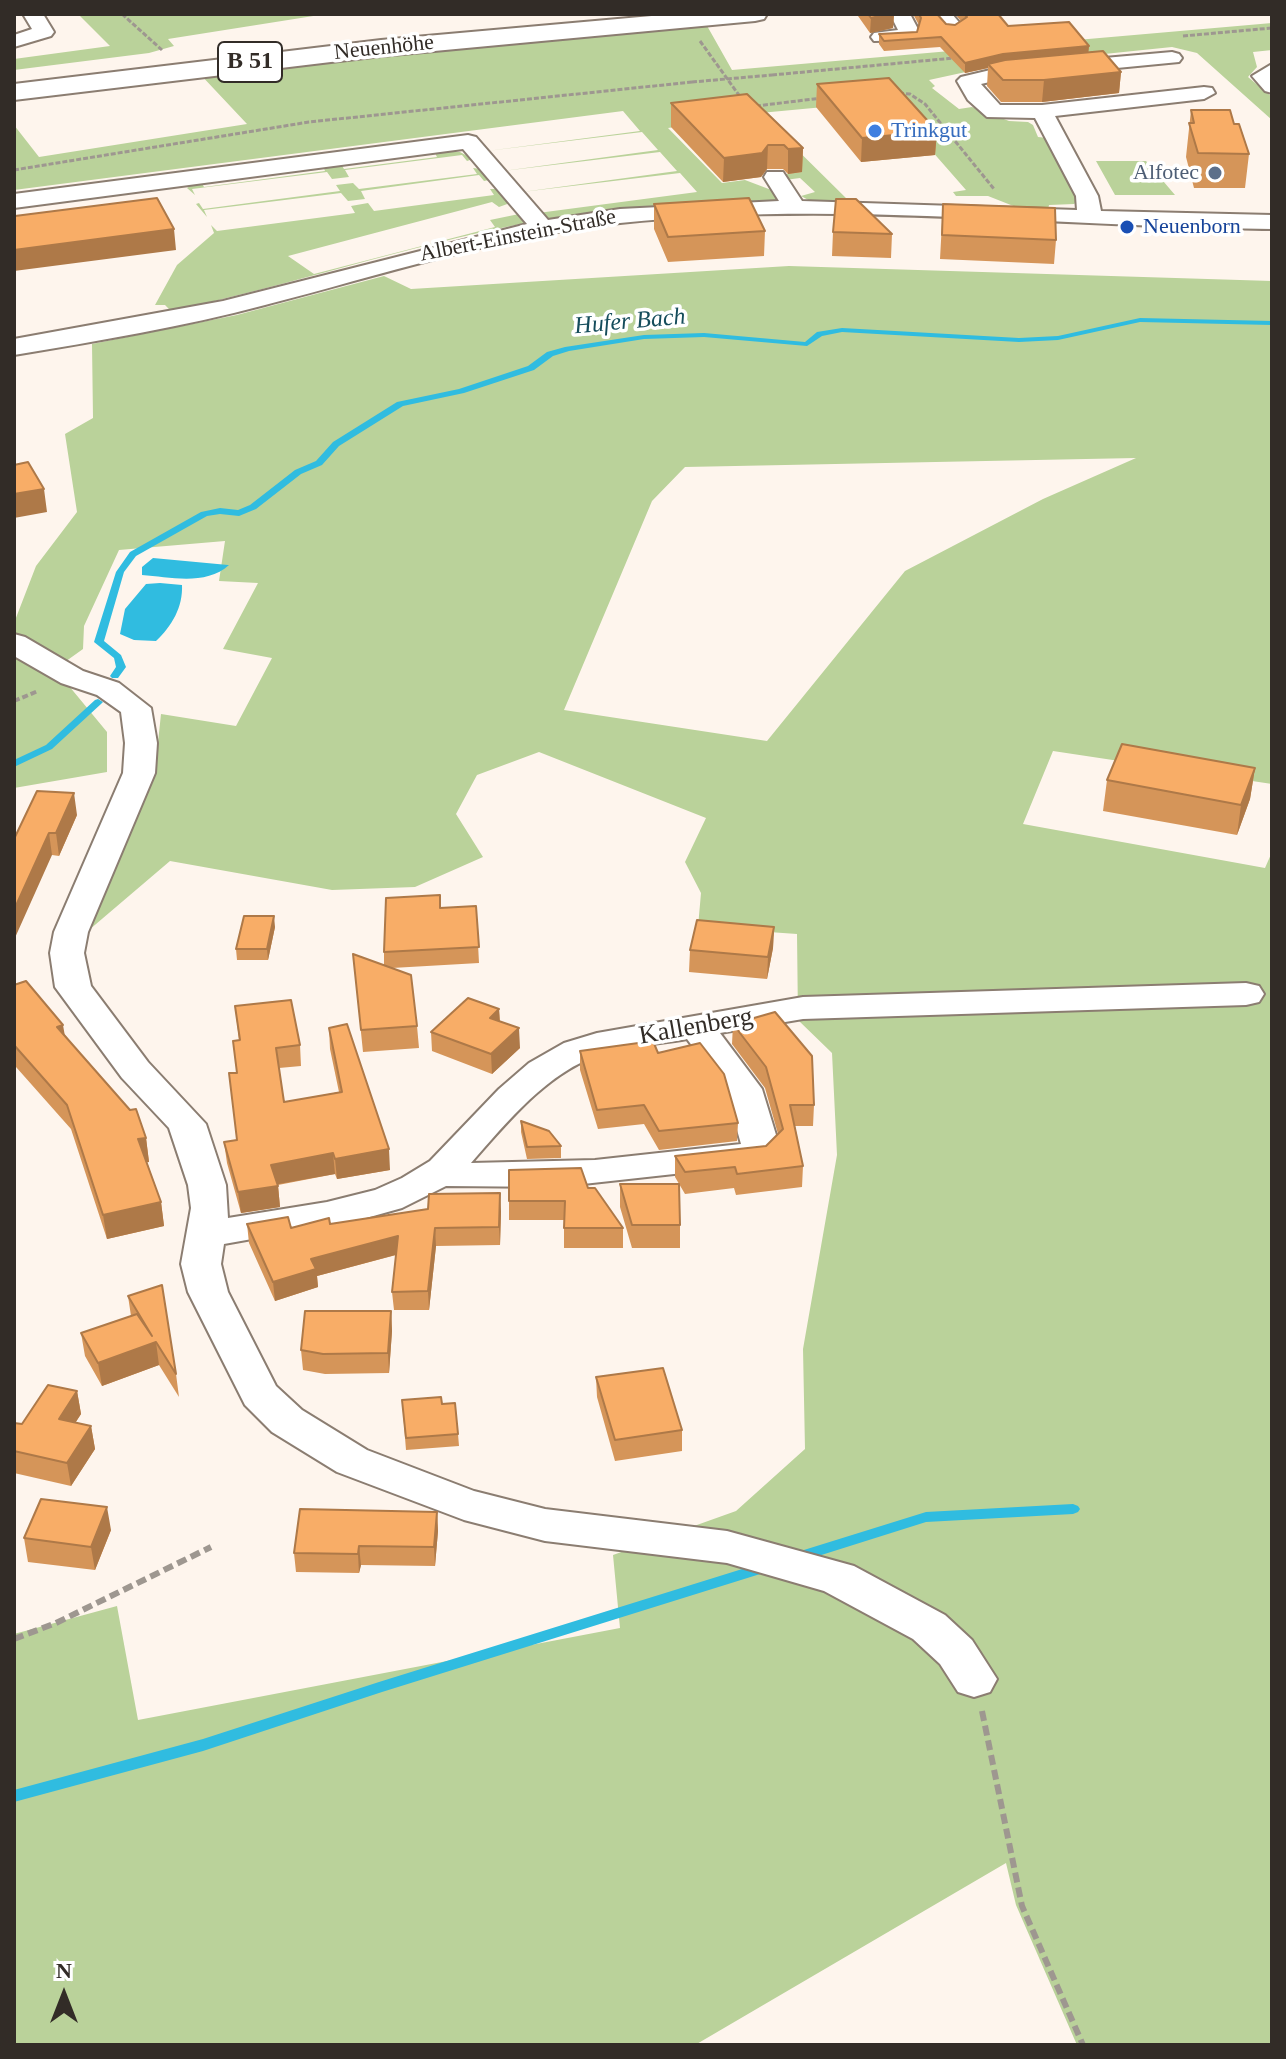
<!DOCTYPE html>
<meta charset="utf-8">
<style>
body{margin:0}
#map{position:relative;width:1286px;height:2059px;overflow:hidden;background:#fef5ed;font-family:"Times New Roman",serif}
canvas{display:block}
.frame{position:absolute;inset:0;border:16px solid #322c27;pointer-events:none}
.north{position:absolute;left:24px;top:1955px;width:80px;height:80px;-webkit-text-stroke:6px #fff;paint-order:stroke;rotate:0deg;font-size:22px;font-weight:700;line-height:32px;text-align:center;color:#322c27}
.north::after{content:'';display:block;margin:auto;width:28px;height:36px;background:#322c27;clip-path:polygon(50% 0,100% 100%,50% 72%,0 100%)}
</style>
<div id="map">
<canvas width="1286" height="2059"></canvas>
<div class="frame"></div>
<div class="north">N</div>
</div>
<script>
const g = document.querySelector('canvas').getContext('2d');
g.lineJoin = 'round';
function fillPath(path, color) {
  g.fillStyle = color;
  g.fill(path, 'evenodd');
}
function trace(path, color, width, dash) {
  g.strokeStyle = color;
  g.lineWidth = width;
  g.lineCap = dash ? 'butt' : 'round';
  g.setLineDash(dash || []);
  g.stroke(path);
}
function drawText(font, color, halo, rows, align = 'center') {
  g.font = font + ' "Times New Roman",serif';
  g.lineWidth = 7;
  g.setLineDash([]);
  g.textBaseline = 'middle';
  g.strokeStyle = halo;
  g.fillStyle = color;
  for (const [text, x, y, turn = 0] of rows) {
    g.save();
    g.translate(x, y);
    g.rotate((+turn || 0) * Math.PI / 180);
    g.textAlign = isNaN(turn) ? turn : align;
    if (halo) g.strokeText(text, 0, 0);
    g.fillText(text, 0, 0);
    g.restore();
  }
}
fillPath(new Path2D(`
 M78,14H326L168,39L174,46L149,53L14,70V59L110,46Z
 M1272,23V50L1253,52L1257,67L1248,77L1272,97V120L1197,53L1172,47L998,65L929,80L935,86L932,88L959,109L972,107L1009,121L1028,122L1033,125L1038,137L1048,138L1079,200L1074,204L1049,205L1048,210L1021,209L988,196H956L953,192L966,190L888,101L760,113L850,202L848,203L812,202L801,196L815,192L800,178L785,180L779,175L801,172L749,117L668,128L722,183L745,180L774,191L779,202L661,206L546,219L538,213L697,192L680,173L522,192L677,171L660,152L503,171L658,150L642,132L487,151L640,131L623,111L14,190V125L39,157L247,124L199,73L706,24L732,70Z
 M434,151L460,152L473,159L467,161L462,155L345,170L349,177L332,179L327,172L192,189L195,195L187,188L200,180L204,187L325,171L323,166L341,164L344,169L437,157Z
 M1096,161H1146L1175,195H1115Z
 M473,168L481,169L489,180L484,181L479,175L361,191L365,199L348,201L341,193L204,210L207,217L196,204L199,203L203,209L340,191L336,185L353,183L359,189L477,174Z
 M490,189H497L510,203L499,207L492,202L288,256L314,274L495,227L490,220L519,214L525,223C405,247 290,285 171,311L165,305H155L177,265L214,233L211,225L217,231L355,213L351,206L368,203L374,211L494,195Z
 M789,266L1272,281V784L1053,751L1023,824L1265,868L1272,852V2045H1077L1016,1905L1006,1863L695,2045H14V1634L117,1606L138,1720L620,1628L613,1555L736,1511L805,1449L803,1349L837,1155L832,1053L798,1020L797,934L698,927L701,893L685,862L706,818L539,752L477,775L456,814L483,857L415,887L332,890L170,861L89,930L155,771L161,714L236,726L272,658L223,649L258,583L219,581L225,541L119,550L84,626L83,649L55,669L107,732V772L14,788V623L36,566L77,512L65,434L93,418L92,344L237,315L384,276L411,289ZM1136,458L1043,499L905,571L767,741L564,710L652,501L685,467Z`), '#bad29a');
fillPath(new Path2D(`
 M153,558L228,565H229C206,586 170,577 142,575V567Z
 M160,583L182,585C183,607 172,626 156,641L134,640L120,634L125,609L146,584Z`), '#30bce0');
fillPath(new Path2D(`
 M1140,318L1272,321V325L1140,322L1058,340L1019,342L842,332L822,336L807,346L704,337L644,339L569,351L553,356L534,370L464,393L403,406L339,446L322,465L301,474L256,509L239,516L220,514L207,516L136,556L124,572L104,641L121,655L126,667L118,678H112L110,676L116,667L114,658L94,642L116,572L130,552L201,512L220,508L238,510L250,505L295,470L316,461L333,442L397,402L459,389L528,366L547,352L565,347L644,335L704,333L805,342L817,332L842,328L1019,338L1058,336Z
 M98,699L103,702L101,704L52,749L14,767V760L46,745L95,700Z
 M1073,1504L1078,1506L1080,1509L1078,1512L1073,1514L926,1522L796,1563L791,1562L789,1558L791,1554L926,1512Z
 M768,1561L773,1562L775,1566L773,1570L382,1692L203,1751L14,1802V1790L203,1739L379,1682Z`), '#30bce0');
const minor = new Path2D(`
 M23,14H43L54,32L51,36L14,47V35L32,29Z
 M890,14H910L918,29L915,40L874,41L871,37L874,33L898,30Z
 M931,14H952L963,27L953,33L946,31Z
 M1172,52L1179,54L1182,58L1179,62L1003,79L981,84L1000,105H1042L1204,87L1212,88L1215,93L1204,99L1055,116L1098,196L1101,211L1272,215V229C1055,227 836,200 620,223C499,236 382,275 265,305C182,327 98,341 14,355V339L223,301L527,224L463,149L14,208V194L468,135L476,137L548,220L620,209L779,201L764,177L767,172H783L802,201L1077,210L1076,196L1035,118L987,117L968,100L957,81L961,77L1003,67Z
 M1272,64V93L1265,91L1252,76Z
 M14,634L25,637L83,671L119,683L151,708L157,743L155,773L88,932L84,953L91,986L148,1062L206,1124L226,1185L228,1218L327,1202L375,1190L402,1178L430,1161L499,1089L529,1063L564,1043L597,1033L803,997L1246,983L1259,986L1264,994L1259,1002L1246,1005L803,1019L720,1033L762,1089L780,1148L765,1164L556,1187L446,1186L402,1208L359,1220L224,1244L221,1264L228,1292L276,1386L302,1410L367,1450L474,1491L545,1509L727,1531L854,1566L945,1615L972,1640L997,1679L990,1692L974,1697L958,1692L940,1664L913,1639L824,1591L727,1563L545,1541L464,1520L337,1472L272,1432L245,1405L188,1292L181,1264L191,1208L188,1185L169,1128L122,1078L55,987L50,953L54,932L123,773L125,743L121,712L97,695L61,683L14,656ZM687,1039L726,1091L741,1144L595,1160L471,1163C507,1122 548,1071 602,1054C629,1046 659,1044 687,1039Z`);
const major = new Path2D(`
 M674,14H767L764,19L755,21L381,56L14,100V84L381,40Z`);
trace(minor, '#8b7d71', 4);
trace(major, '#8b7d71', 4);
trace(new Path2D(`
 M122,14L162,50
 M1183,36L1272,28
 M700,41L741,98
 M772,75L954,58
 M899,93L910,94L925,104L994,189
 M756,106L822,98
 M14,170L309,122L692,82`), '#9e9790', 3, [5, 2]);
trace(new Path2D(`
 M14,701L38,691`), '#9e9790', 4, [6, 3]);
trace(new Path2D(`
 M14,1639L56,1623L211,1547
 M982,1711L1022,1906L1083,2045`), '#9e9790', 6, [10, 5]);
fillPath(minor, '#fff');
fillPath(major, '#fff');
trace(new Path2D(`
 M692,82L772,75`), '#9e9790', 3, [5, 2]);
fillPath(new Path2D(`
 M591,14H633L593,16Z
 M858,14H894L893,28L870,33L858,16Z
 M913,14H937L946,24L955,25L961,21L955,14H998L1008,26L1089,46L1088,52L1121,72L1119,93L1042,102H1001L987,86L988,68L965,73L940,47L884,51L879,44V34L917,32L919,25Z
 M817,84L937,131L935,155L861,162L816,107Z
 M671,103L803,148L802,172L788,174L783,169H767L761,177L723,182L671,127Z
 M1191,110L1234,124L1249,154L1245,188H1194L1186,157Z
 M654,204L765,231L764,256L668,262L654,229Z
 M943,204L1056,240L1054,264L940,259Z
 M833,232L892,234L891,258L832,256Z
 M1255,768L1250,799L1237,835L1103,811L1107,780Z
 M77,815L59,856L52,855L14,839Z
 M476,906L479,963L392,968L417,1026L419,1048L363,1052L353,954L384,966V952L440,908Z
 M275,927L268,960H237L236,949Z
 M774,927L773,948L767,979L689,972L690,950Z
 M14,985L65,1035L146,1138L149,1162H147L161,1202L164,1226L107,1239L71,1129L16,1067H14Z
 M235,1006L300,1045L301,1066L279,1068L284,1102L339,1092L330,1049L329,1028L390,1170L337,1179L335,1174L278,1185L280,1207L241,1213L227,1163L224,1142L237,1141L236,1073L239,1040Z
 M499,1009L500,1021L520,1048L492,1074L432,1051L431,1032Z
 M733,1024L814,1105L813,1126H795L803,1166L802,1187L736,1195L734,1188L685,1194L675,1177V1156L766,1146L778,1134L765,1088L732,1044Z
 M580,1051L658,1053L738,1123L737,1141L659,1150L644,1124L598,1129L580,1070Z
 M521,1121L561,1146V1158L527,1159L521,1132Z
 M620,1184L680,1225V1248H632L620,1207Z
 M588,1188L623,1228V1248H564V1220H509V1201Z
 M501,1211L500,1245L436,1246L429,1310H394L392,1292L396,1255L317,1276L318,1287L275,1301L249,1243L247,1224L291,1228L330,1224Z
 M128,1296L176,1374L179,1397L159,1365L102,1386L85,1356L81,1333L131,1316Z
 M391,1311L392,1331L389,1373L325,1374L303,1370L301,1350Z
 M596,1377L682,1430V1451L615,1461L597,1397Z
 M77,1391L81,1414L75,1423L91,1426L95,1449L71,1486L14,1473V1423L22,1424Z
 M402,1400L442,1404L458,1434L459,1446L406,1450Z
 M437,1512L438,1531L435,1566L361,1565L359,1573L296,1572L294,1553Z
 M111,1530L95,1570L28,1562L24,1538Z`), '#d59559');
fillPath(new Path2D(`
 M887,14H894L893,28L870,33L871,18Z
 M1089,46L1088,56L988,64V68L965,73V63L1003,54Z
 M1121,72L1119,93L1042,102L1044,80Z
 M937,131L935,155L861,162L862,138Z
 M768,145L767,169L761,177L723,182L724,158Z
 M803,148L802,172L788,174V149Z
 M174,229L176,250L14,271V250Z
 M44,489L47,512L14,518V494Z
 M1255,768L1250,799L1237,835L1241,805Z
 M74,793L77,815L59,856L56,833Z
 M49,833L52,855L14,940V910Z
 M274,916L275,927L268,960L267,949Z
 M774,927L773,948L767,979L768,957Z
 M499,1009L500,1028L490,1018Z
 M63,1025L67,1048L57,1027Z
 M519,1028L520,1048L492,1074L491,1054Z
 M146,1138L149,1162L141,1163L138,1139Z
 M389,1149L390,1170L337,1179L335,1159Z
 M333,1153L335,1174L273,1185L271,1165Z
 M278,1186L280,1207L241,1213L238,1192Z
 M500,1193L501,1211L500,1245L499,1227Z
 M161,1202L164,1226L107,1239L103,1215Z
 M435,1228L436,1246L429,1310L428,1291Z
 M398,1236L399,1254L317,1276L318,1287L275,1301L273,1282L311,1259Z
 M391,1311L392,1331L389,1373L388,1353Z
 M156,1342L159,1365L102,1386L98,1363Z
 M77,1391L81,1414L63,1442L59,1419Z
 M91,1426L95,1449L71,1486L67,1463Z
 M107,1507L111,1530L95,1570L91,1547Z
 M437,1512L438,1531L435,1566L434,1547Z
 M359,1546L361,1565L359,1573L358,1554Z`), '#ae7948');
const building = new Path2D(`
 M868,14H887L871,18Z
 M919,14H937L946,24L955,25L967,17L964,14H998L1008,26L1069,22L1089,46L1003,54L965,63L941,37L884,41L879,34L917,32L921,18Z
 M1103,51L1121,72L1044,80H1003L988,64L1005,60Z
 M889,78L937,131L862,138L817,84Z
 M747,94L803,148L788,149L784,145H768L762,153L724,158L671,103Z
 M1191,110H1230L1234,124H1239L1249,154L1198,153L1189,123H1194Z
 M157,198L174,229L14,250V214L15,216Z
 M749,198L765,231L668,237L654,204Z
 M836,199H856L892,234L833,232Z
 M943,204L1055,208L1056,240L942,235Z
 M28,462L44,489L14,494V465Z
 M1122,744L1255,768L1241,805L1107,780Z
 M37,791L74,793L56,833H49L14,910V839Z
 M440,895V908L476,906L479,947L384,952L386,898Z
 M244,916H274L267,949H236Z
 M697,920L774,927L768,957L690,950Z
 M353,954L411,975L417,1026L361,1030Z
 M26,981L63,1025L57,1027L130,1110L136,1109L146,1138L138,1139L161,1202L103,1215L67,1105L14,1045V985Z
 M468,998L499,1009L490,1018L519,1028L491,1054L431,1032Z
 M291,1000L300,1045L276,1048L284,1102L342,1092L329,1028L347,1024L389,1149L335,1159L333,1153L271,1165L278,1186L238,1192L224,1142L237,1140L229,1073H237L233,1041L240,1040L235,1006Z
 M775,1012L812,1056L814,1105H790L803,1166L737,1174L735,1167L685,1172L675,1156L766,1146L783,1129L766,1067L733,1024Z
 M653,1041L658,1053L700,1043L724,1074L738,1123L659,1131L644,1105L597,1110L580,1051Z
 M521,1121L549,1131L561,1146L527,1147Z
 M581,1168L588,1188H595L623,1228H564L565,1201H509V1170Z
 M620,1184H679L680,1225H632Z
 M500,1193L499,1227L435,1228L428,1291L392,1292L398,1236L311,1259L316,1269L273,1282L247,1224L288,1217L291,1228L329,1218L330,1224L428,1209L429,1194Z
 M162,1285L176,1374L156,1342L98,1363L81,1333L137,1314L152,1336L128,1296Z
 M305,1311H391L388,1353L323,1354L301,1350Z
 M663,1368L682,1430L615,1440L596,1377Z
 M48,1385L77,1391L59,1419L91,1426L67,1463L14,1451V1423L22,1424Z
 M441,1397L442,1404L455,1403L458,1434L406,1438L402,1400Z
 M41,1499L107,1507L91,1547L24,1538Z
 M300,1509L437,1512L434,1547L359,1546L358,1554L294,1553Z`);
fillPath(building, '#f8ad67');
trace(building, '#ae7948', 2);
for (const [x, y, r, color] of [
 [875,131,8,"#3f7fe0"],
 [1215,173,8,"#5c6f8a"],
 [1127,227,8,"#1a4fb4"]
]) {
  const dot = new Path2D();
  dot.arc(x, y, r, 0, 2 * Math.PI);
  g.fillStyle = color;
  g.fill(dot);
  trace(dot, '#fff', 3);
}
drawText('22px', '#322c27', '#fff', [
 ["Neuenhöhe",384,48,-6],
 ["Albert-Einstein-Straße",518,236,-11]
]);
drawText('22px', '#366cbe', '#fff', [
 ["Trinkgut",891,131]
], 'left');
drawText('22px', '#4e5e75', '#fff', [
 ["Alfotec",1199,173]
], 'right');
drawText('22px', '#164399', '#fff', [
 ["Neuenborn",1143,227]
], 'left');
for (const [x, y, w] of [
 [250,62,64]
]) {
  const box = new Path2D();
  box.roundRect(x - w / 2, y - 20, w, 40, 6);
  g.fillStyle = '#fff';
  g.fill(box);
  trace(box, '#322c27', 2);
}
drawText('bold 24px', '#322c27', null, [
 ["B 51",250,62]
]);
drawText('italic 24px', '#144c5b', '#fff', [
 ["Hufer Bach",630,322,-5]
]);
drawText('26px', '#322c27', '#fff', [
 ["Kallenberg",696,1027,-10]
]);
</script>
